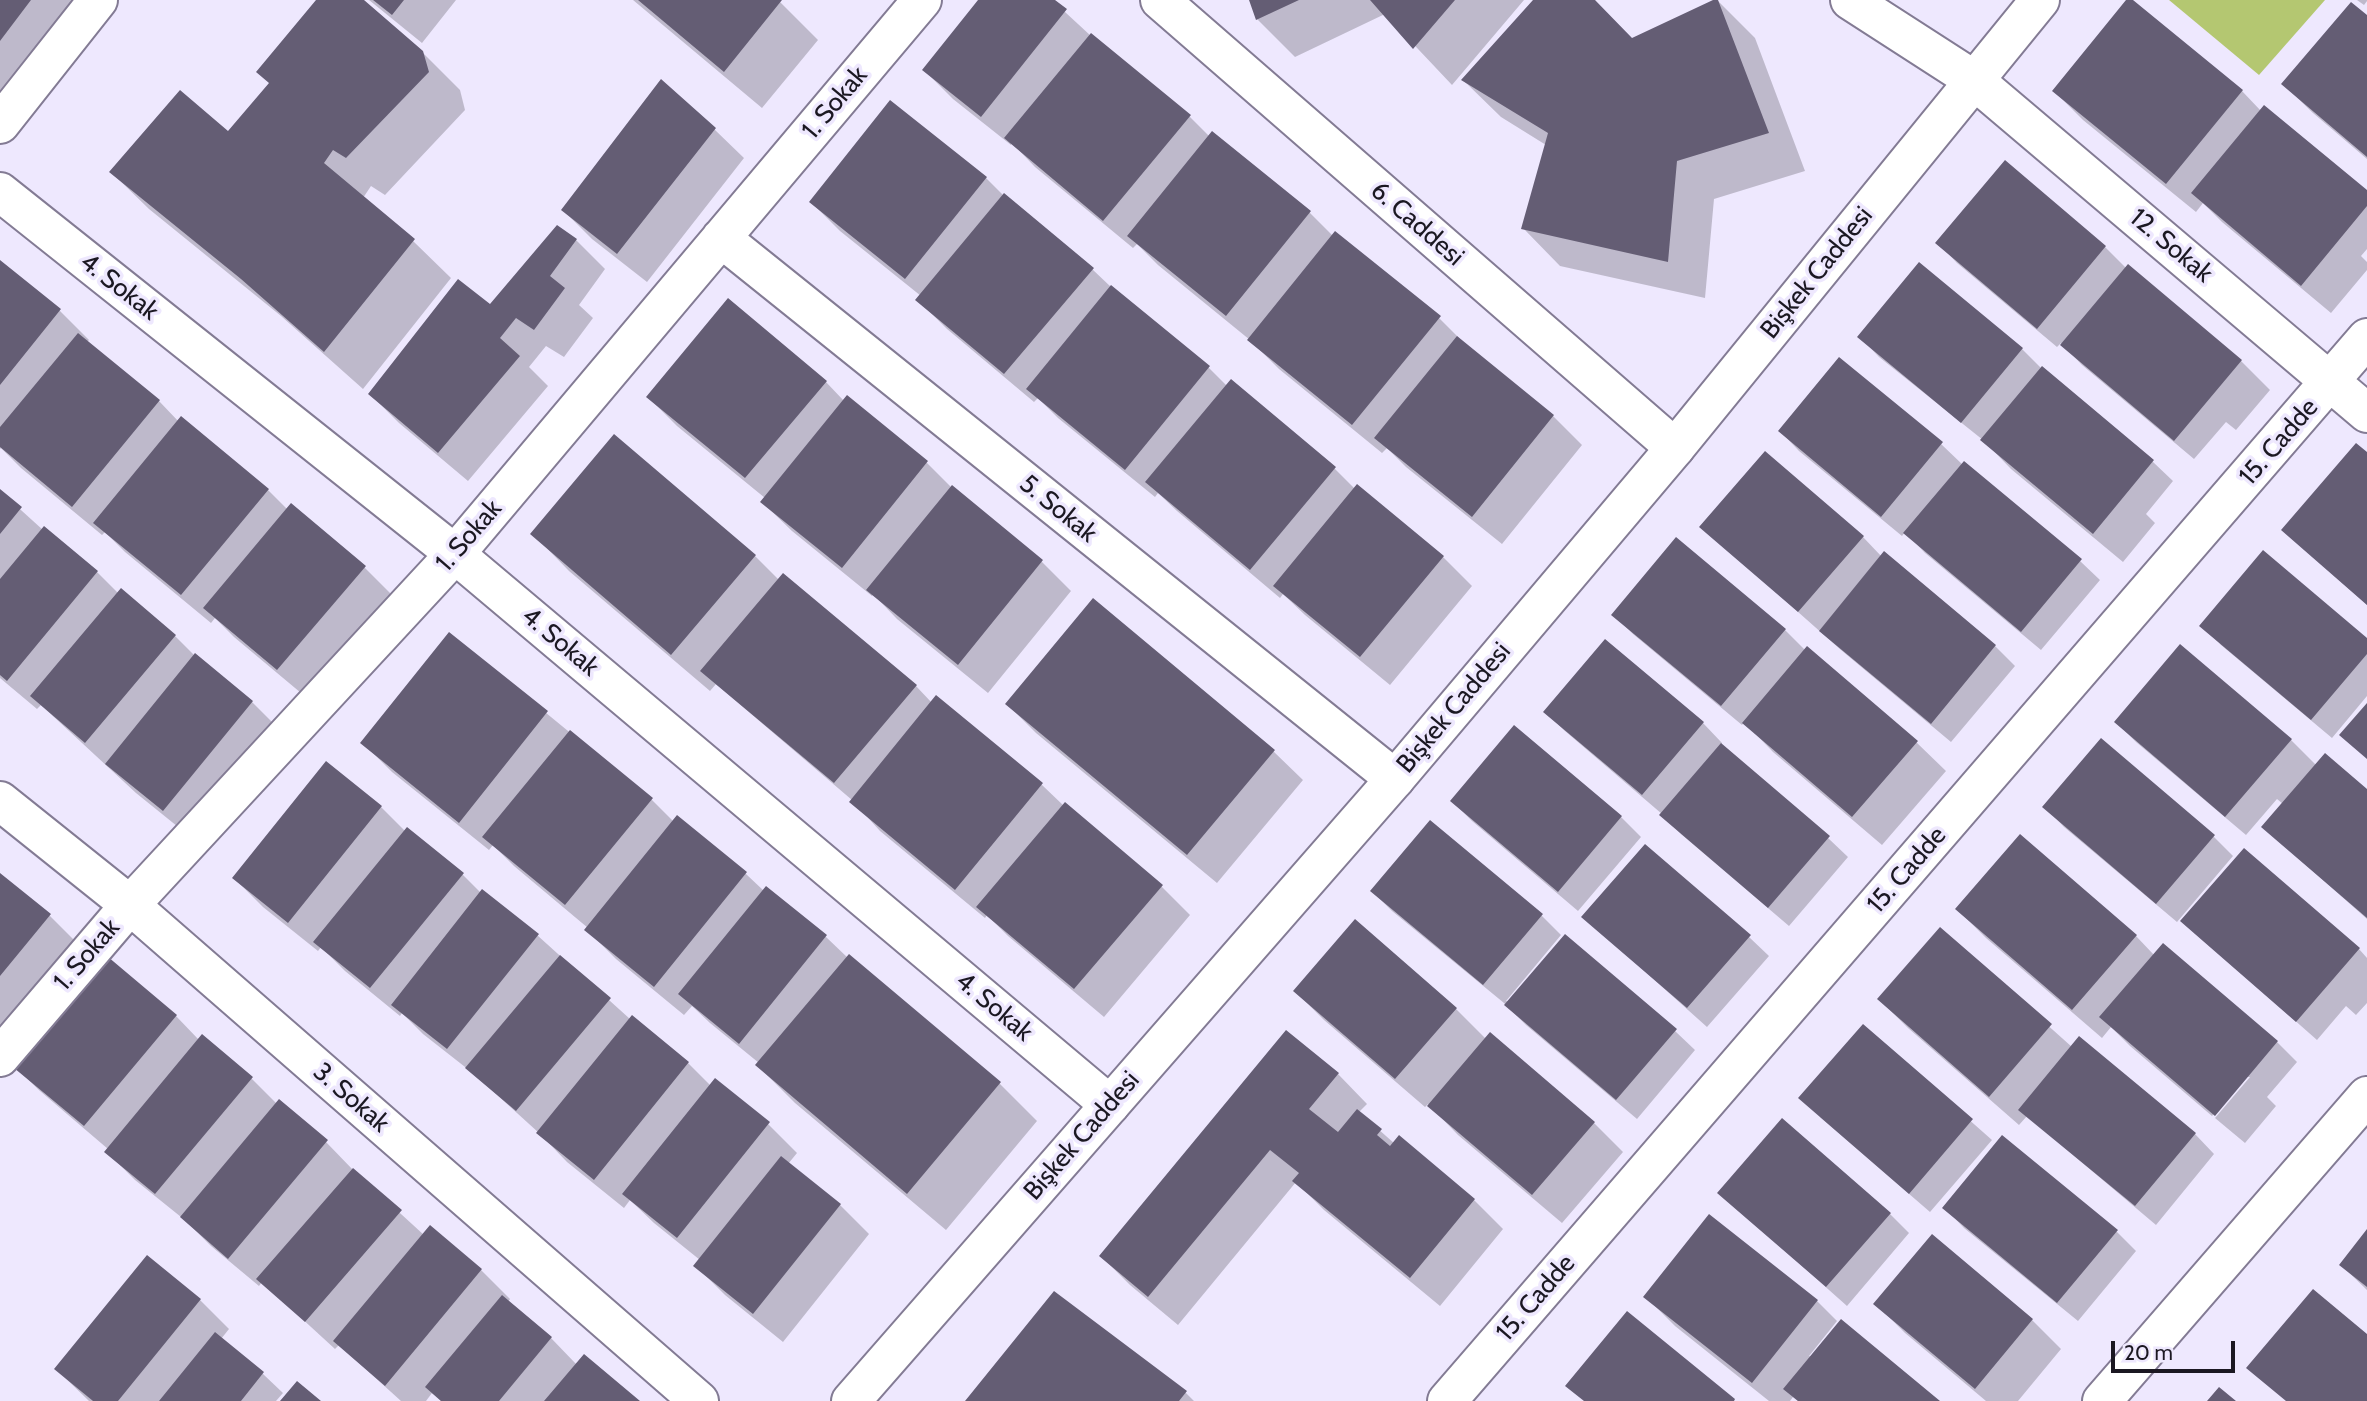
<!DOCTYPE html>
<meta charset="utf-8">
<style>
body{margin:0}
#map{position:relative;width:2367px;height:1401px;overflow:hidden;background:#eee8fe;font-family:Cabin,sans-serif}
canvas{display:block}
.scale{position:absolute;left:2111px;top:1341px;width:124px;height:32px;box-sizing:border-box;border:4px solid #1b1822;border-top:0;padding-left:9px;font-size:21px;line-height:24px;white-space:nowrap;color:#1b1822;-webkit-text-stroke:5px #eee8fe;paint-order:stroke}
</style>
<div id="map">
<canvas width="2367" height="1401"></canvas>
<div class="scale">20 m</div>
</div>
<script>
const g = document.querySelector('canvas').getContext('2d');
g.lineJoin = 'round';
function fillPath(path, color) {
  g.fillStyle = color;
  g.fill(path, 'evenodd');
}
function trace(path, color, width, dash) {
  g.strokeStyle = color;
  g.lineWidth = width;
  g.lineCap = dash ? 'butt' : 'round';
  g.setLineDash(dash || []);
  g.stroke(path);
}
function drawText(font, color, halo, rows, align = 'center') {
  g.font = font + ' Cabin,sans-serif';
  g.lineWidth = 7;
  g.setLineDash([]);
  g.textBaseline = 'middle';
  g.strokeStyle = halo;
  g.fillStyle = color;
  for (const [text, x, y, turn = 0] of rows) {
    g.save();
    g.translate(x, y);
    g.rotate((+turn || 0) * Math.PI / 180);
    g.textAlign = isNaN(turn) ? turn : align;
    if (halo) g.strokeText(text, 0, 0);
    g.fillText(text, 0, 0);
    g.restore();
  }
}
fillPath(new Path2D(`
 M2169,0H2325L2259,75Z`), '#b4c771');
fillPath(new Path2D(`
 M0,0H97L0,128Z
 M318,0H361L422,52L460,90L465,110L385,195L371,186L363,198L413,241L451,278L363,389L281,316L149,209L111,172L228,134L271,84Z
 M369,0H456L422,43Z
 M633,0H778L818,40L762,108Z
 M980,0H1052L1091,36L1190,117L1210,137L1212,134L1310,213L1334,237L1439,318L1468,347L1553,416L1582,445L1502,544L1406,467L1387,448L1382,453L1279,369L1250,340L1158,265L1137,244L1133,248L1035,167L1012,143L1011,145L953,99L924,70Z
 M1250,0H1524L1452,85L1385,14L1295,57L1257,19Z
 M1536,0H1592L1632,40L1717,0L1755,38L1805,171L1714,199L1705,298L1560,266L1523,228L1546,145L1501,117L1463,80Z
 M2128,0L2242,91L2261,111L2367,193V249L2361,256L2367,262V270L2331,313L2222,222L2203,203L2196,212L2083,120L2054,91Z
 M2357,0H2367V1L2364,5Z
 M2367,18V159L2313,113L2283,84Z
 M714,129L744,158L647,282L592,239L563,210Z
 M2005,163L2105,247L2127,269L2241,361L2270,390L2236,430L2226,422L2194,459L2082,365L2061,343L2057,347L1957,263L1938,243Z
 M986,178L1004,196L1092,269L1111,287L1209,368L1227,386L1231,382L1335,469L1355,489L1443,557L1472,586L1390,685L1305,615L1283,594L1280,598L1177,511L1158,493L1155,497L1058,418L1038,398L1034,402L947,329L918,300L921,296L840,231L811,202Z
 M557,227L576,240L605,269L579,305L593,318L564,357L546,346L529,367L548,386L468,481L399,423L370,394L490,307Z
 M0,262L60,311L89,340L87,342L159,401L179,422L268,490L288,510L364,567L393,596L307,698L234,637L215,618L211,623L125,552L105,532L102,535L21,468L1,448L0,449Z
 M1860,337L2022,349L2041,368L2153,462L2173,481L2146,514L2155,523L2123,562L2011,469L1983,440L1879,357Z
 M826,382L844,401L847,398L927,463L955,491L1042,562L1071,591L988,693L897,619L873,594L872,596L792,531L762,502L765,498L677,426L648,397Z
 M1780,431L1941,444L1963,465L2080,561L2100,580L2041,650L1925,553L1905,532L1902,536L1799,451Z
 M615,436L755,556L779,580L916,686L932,703L1042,785L1064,806L1161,886L1190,915L1104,1017L1008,936L987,915L985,918L880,831L852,800L716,684L710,691L569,571L532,533Z
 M2367,455V605L2283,530Z
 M0,491L43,530L44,528L97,572L119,594L175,636L195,656L252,702L281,731L193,839L136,793L41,705L37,709L0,678Z
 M1702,527L1863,537L1882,557L1995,646L2015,666L1951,742L1841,650Z
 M1614,615L1785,630L1806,651L1916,742L1946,771L1882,845L1773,752L1744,722L1742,725L1633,634Z
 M2202,625L2367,640V696L2332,738L2221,645Z
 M450,634L652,800L674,822L677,818L746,874L764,891L766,888L826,937L848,958L849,957L1000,1084L1037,1121L946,1230L795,1103L757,1065L759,1063L710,1023L692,1006L684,1015L616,959L587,930L588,928L514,866L493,845L489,850L392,772L363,743Z
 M2181,646L2291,740L2316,765L2367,791V919L2263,827L2283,804L2277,799L2246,835L2136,742L2116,722Z
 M1007,704L1273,751L1303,780L1217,883L1036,733Z
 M1545,712L1703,723L1722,743L1721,745L1828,838L1848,857L1789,926L1681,834L1662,814L1565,731Z
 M1514,727L1621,817L1641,837L1578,911L1472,821L1452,801Z
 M381,807L406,832L408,830L463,875L481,893L537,935L630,1019L632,1018L688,1063L711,1086L768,1124L797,1153L788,1164L840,1205L869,1234L783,1342L725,1295L696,1266L700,1260L654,1223L630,1200L624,1208L567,1162L539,1133L474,1074L423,1034L402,1013L400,1016L345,971L321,947L318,951L263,907L234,878Z
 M2045,807L2213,836L2233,856L2177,922L2064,827Z
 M0,875L50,916L79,945L0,1040Z
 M1372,891L1541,915L1561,935L1506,1001L1675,1031L1695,1050L1637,1119L1526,1025L1504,1003L1392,911Z
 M1957,909L2136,936L2154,955L2277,1042L2297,1062L2267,1097L2276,1106L2245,1143L2215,1118L2250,1077H2245L2212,1116L2130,1046L2111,1027L2102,1038L1986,938Z
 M1584,917L1749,937L1769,956L1707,1027Z
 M2182,921L2359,949L2367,958V1003L2356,1015L2346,1006L2317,1040Z
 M1940,929L2072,1047L2195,1134L2214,1154L2156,1225L2027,1116L2019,1125L1908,1028L1879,999Z
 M1295,991L1456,1009L1486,1039L1594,1123L1623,1152L1562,1223L1458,1135L1428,1104L1425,1107L1324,1020Z
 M176,1016L199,1040L251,1078L277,1104L326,1142L355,1172L424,1235L430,1227L481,1270L510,1299L508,1302L551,1338L577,1365L637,1401H441L432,1393L426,1401H401L339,1345L335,1349L262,1282L259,1286L211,1246L186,1221L135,1180L106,1151L108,1149L40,1091L10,1062Z
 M1863,1026L1992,1140L1930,1212L1820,1117Z
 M1338,1074L1367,1104L1359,1112L1395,1144L1399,1138L1474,1200L1503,1229L1440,1306L1324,1210L1296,1182L1178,1325L1130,1285L1101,1256Z
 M1720,1193L1890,1214L1909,1233L1847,1306Z
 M1945,1208L2117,1232L2136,1251L2078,1321L1964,1228Z
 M1710,1216L1817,1301L1837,1321L1809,1356L1937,1401H1798L1793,1397L1790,1401H1769L1675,1326L1646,1297Z
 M2367,1232V1290L2341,1265Z
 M147,1258L200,1300L229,1329L221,1339L263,1374L283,1393L276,1401H89L56,1369Z
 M1876,1304L2032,1320L2061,1349L2018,1401H1986L1905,1333Z
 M1185,1392L1194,1401H967Z`), '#0003');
fillPath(new Path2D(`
 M0,0H31L0,41Z
 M316,0H364L423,51L429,72L346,158L333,150L324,163L415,239L324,352L241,279L109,172L180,90L228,131L269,83L256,72Z
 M373,0H404L392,15Z
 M638,0H782L724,72Z
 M978,0H1055L1067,9L981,117L922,70Z
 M1249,0H1299L1256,20Z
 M1370,0H1455L1413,49Z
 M1533,0H1595L1632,38L1713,0H1718L1769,133L1677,161L1668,262L1521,229L1548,133L1461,80Z
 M2126,0H2133L2243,90L2166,184L2052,91Z
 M2351,2L2367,15V157L2281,84Z
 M1091,33L1191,115L1103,221L1004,138Z
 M661,79L716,128L617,254L561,210Z
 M890,100L987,177L905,279L809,202Z
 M2264,105L2367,190V206L2301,286L2191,193Z
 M1212,131L1311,211L1226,316L1127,236Z
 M2005,160L2106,246L2037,329L1935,243Z
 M1004,193L1094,268L1004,374L915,300Z
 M557,225L577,239L550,276L565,288L534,330L516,318L500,338L520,356L438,453L368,394L458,279L490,304Z
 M1335,231L1441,316L1352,425L1247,340Z
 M0,260L61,309L0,385Z
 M1919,262L2023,348L1961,423L1857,337Z
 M2128,264L2242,360L2174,441L2060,345Z
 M1111,285L1210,366L1125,470L1026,389Z
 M728,298L827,381L745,478L646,397Z
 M78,333L160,400L72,507L0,447V427Z
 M1457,336L1554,415L1472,517L1374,438Z
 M1839,357L1943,442L1881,517L1778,431Z
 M2042,366L2154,460L2093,534L1980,440Z
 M1231,379L1336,467L1250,570L1145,482Z
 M847,395L928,461L842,568L760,502Z
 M181,416L269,489L181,595L93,523Z
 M614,434L756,555L671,655L530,534Z
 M2356,443L2367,452V605L2281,530Z
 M1765,451L1864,536L1798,612L1699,527Z
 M1964,461L2082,559L2021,632L1903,533Z
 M1357,484L1444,556L1360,657L1273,586Z
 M952,485L1043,560L958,665L866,590Z
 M0,489L22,507L0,534Z
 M291,503L366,566L277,670L203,608Z
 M44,526L98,571L7,681L0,675V579Z
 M1676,537L1786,629L1721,706L1611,615Z
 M2263,550L2367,638V654L2311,720L2199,626Z
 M1884,551L1996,645L1931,724L1819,631Z
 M783,573L917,685L834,783L700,671Z
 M121,588L176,635L85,743L30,696Z
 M1093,598L1275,750L1187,855L1005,704Z
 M449,632L548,711L459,823L360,743Z
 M1605,639L1704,722L1642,795L1543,712Z
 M2180,644L2292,739L2225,817L2114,722Z
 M1807,646L1918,741L1852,817L1742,723Z
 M195,653L253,701L163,811L105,764Z
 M936,695L1043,783L955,890L849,802Z
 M2367,703V759L2339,735Z
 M1514,725L1622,816L1558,892L1450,801Z
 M570,730L653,798L565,905L482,837Z
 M2101,738L2215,835L2156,904L2042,807Z
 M1721,743L1830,836L1768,908L1659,815Z
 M2325,753L2367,789V918L2261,827Z
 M326,761L382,806L288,923L232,878Z
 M1065,802L1163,885L1074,989L976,907Z
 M677,815L747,872L654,987L584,930Z
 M1430,820L1543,914L1483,985L1370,891Z
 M407,827L464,873L370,988L313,942Z
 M2020,834L2137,935L2072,1010L1955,909Z
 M1645,844L1751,935L1687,1008L1581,917Z
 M2244,848L2360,948L2296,1022L2180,921Z
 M0,873L51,914L0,976Z
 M766,886L827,935L739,1044L678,994Z
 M482,889L539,934L447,1049L391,1005Z
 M1355,919L1457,1008L1395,1079L1293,991Z
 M1940,927L2052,1024L1989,1097L1877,999Z
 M1565,934L1677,1029L1616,1100L1504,1005Z
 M2163,943L2278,1041L2215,1116L2099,1017Z
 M101,951L177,1015L84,1126L8,1063Z
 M849,954L1001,1082L907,1194L755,1065Z
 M560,955L611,998L516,1111L465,1068Z
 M632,1015L689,1062L594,1180L536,1133Z
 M1863,1024L1973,1119L1909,1194L1798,1098Z
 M1286,1030L1339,1073L1309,1109L1338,1132L1357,1109L1382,1129L1377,1135L1390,1146L1399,1135L1475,1199L1410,1278L1292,1181L1299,1173L1270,1150L1148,1297L1099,1256Z
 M1490,1032L1595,1122L1532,1195L1427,1106Z
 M202,1034L253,1077L155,1194L104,1152Z
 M2079,1036L2196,1133L2135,1206L2018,1110Z
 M715,1078L770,1122L677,1238L622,1194Z
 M279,1099L328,1140L228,1259L180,1217Z
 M1782,1118L1891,1213L1826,1287L1717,1193Z
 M2002,1135L2118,1230L2057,1303L1942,1208Z
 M781,1156L841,1204L753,1314L693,1266Z
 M353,1168L402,1210L305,1322L256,1279Z
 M1709,1214L1818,1300L1752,1383L1643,1297Z
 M430,1225L482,1269L385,1386L333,1341Z
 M2367,1229V1287L2339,1265Z
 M1932,1234L2033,1319L1975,1389L1873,1304Z
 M147,1255L201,1299L118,1401H93L54,1369Z
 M2313,1289L2367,1334V1401H2286L2246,1368Z
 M1054,1291L1187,1391L1179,1401H965Z
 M502,1295L552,1337L499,1401H441L425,1387Z
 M1627,1311L1735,1399L1734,1401H1584L1565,1386Z
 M1841,1319L1940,1401H1798L1783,1389Z
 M215,1332L264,1372L241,1401H159Z
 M584,1354L640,1401H544Z
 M297,1381L321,1401H280Z
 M2219,1387L2236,1401H2207Z`), '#645d74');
const street = new Path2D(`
 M1160,0L1675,448
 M1850,0L1974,80L2367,413
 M0,192L455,554L1110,1105
 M721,238L1395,779
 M0,801L130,905L699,1401
 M0,1057L130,905L455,554L922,0
 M1447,1401L2367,338
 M2102,1401L2367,1096`);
const secondary = new Path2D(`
 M0,124L98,0
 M851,1401L1395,779L1675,448L2040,0`);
trace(street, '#837b94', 42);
trace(secondary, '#837b94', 42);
trace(street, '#fff', 38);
trace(secondary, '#fff', 38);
drawText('26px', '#1b1822', '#eee8fe', [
 ["1. Sokak",835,103,-50],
 ["6. Caddesi",1417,224,41],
 ["12. Sokak",2171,246,40],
 ["Bişkek Caddesi",1817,273,-51],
 ["4. Sokak",119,287,38],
 ["15. Cadde",2279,442,-49],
 ["5. Sokak",1058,509,39],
 ["1. Sokak",469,536,-49],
 ["4. Sokak",560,642,40],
 ["Bişkek Caddesi",1454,708,-50],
 ["15. Cadde",1907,870,-49],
 ["1. Sokak",87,955,-49],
 ["4. Sokak",994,1007,40],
 ["3. Sokak",351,1098,41],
 ["Bişkek Caddesi",1082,1136,-49],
 ["15. Cadde",1536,1298,-49]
]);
</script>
